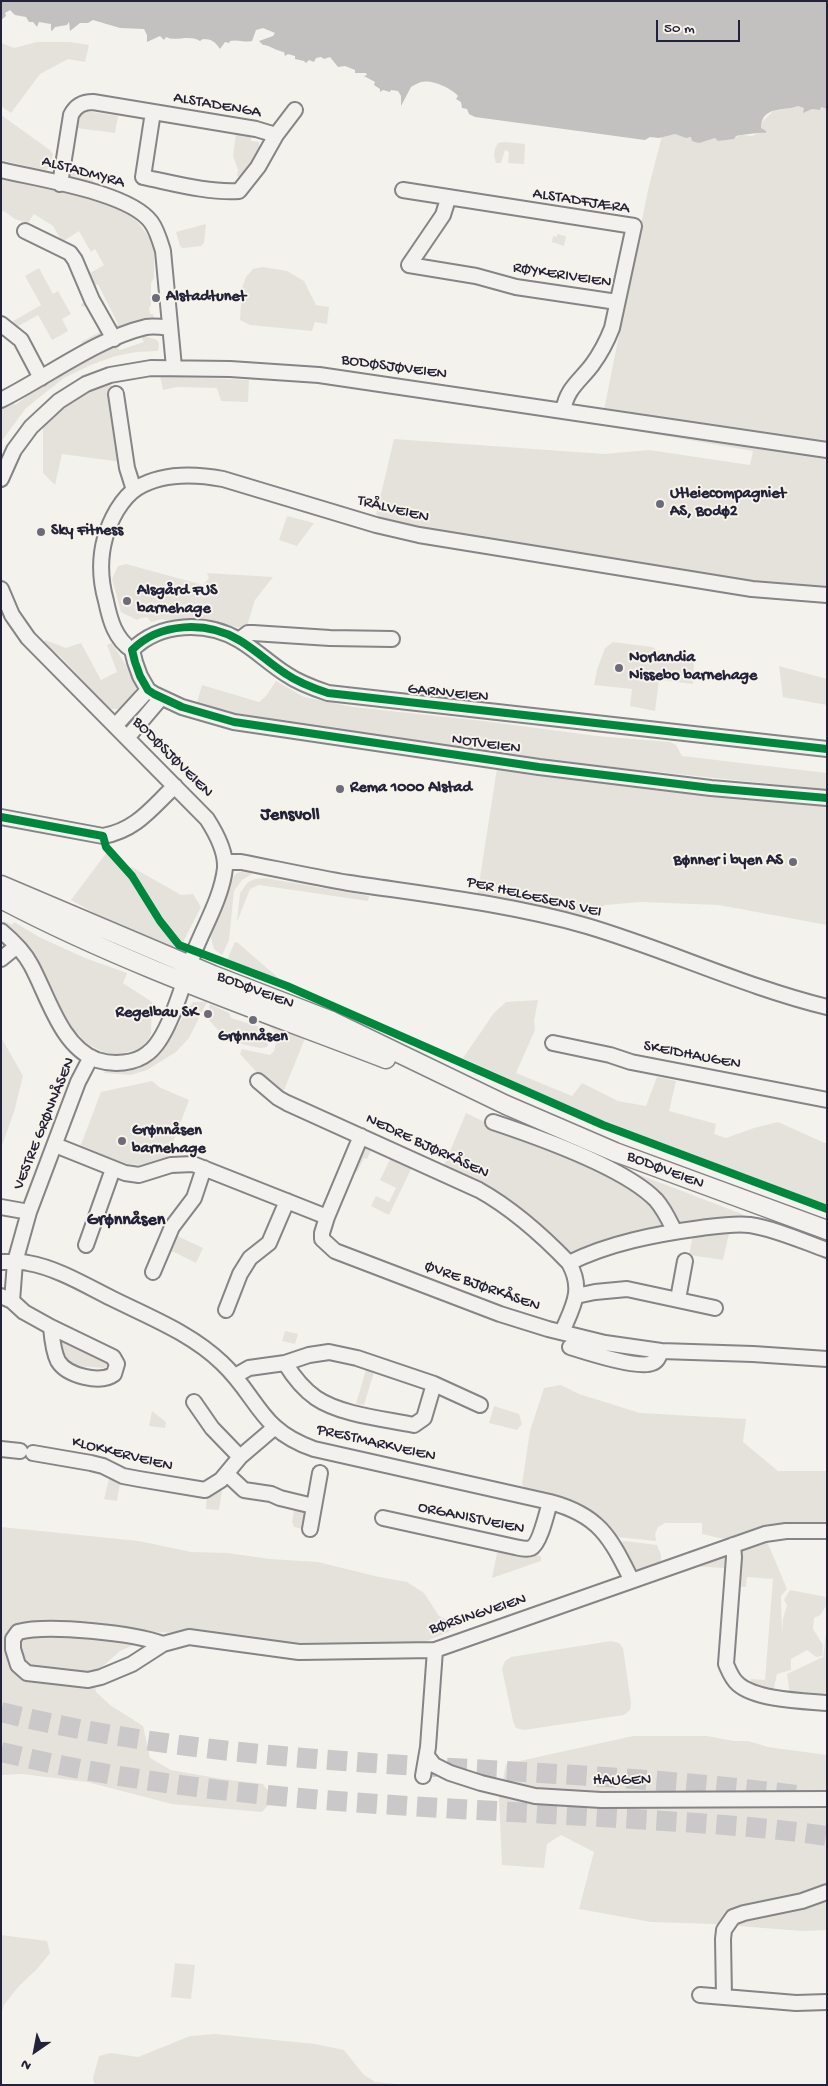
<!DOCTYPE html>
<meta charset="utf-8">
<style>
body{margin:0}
#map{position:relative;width:828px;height:2086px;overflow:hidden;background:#f4f2ec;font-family:"Gochi Hand",sans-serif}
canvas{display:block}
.frame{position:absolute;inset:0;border:2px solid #22223b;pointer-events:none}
.north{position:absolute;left:10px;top:2026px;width:50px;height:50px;-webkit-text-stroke:4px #f7f3e8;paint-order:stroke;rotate:213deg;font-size:14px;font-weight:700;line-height:20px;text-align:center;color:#22223b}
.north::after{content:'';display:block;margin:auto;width:18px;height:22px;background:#22223b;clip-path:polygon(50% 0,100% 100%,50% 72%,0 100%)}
.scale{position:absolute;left:656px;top:20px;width:84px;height:22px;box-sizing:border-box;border:2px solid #22223b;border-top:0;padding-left:6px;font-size:15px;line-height:18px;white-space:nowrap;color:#22223b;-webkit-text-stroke:4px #f7f3e8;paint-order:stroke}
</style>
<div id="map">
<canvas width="828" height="2086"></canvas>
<div class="frame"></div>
<div class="north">N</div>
<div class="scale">50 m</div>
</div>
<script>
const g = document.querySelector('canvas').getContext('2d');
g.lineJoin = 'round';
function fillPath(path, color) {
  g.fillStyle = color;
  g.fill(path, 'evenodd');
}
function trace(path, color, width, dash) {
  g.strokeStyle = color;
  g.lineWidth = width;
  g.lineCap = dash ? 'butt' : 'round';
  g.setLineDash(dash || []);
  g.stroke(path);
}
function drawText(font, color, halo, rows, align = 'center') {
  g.font = font + ' "Gochi Hand",sans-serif';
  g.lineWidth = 4;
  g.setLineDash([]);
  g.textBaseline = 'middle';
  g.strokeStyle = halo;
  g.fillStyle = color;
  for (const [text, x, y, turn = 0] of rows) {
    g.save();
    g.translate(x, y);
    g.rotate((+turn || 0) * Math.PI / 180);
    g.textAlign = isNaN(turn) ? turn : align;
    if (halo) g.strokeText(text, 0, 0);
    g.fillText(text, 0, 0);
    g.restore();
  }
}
fillPath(new Path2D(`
 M37,42H69L89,45L85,62L68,59L40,74L11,113L1,106V43L14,48Z
 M798,106L812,109L820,110L821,107L827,109V588L750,586L409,528L376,515L394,439L604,454L649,450L750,465L753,451L601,425L648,190L662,136L675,134L703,141L715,138L719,141L743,135L752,136L761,132L766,133L761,128V123L774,110L784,107L793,108Z
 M86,111L118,116L115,133L77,128L81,115Z
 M1,115L50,150L53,154L49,168L46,170L40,169L1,160Z
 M236,133L251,136V141L259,142V150L251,166L246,174L240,177L237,176L238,170L233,156Z
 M505,142L525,144L524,164L508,163L509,152L505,150L501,163H496L494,155L495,149L498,143Z
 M68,163L92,179L94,182L69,175Z
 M1,177L86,197L122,210L138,222L150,239L154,254V278L151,283V306L149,307L150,314H153L154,318L117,331L114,326L118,324L98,284L91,287L85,276L104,265L95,249L91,252L79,231L62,242L53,226L34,214L28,223L15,219L4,211L1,212Z
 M206,224L204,243L201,246L183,248L180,246L176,232Z
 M557,234L566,236L564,246L552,242L553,236L557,237Z
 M263,267L287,271L304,281L316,305L329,307L327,324L315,322L312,331L250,325L240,320L242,288L246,277L253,269Z
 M39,268L53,294L58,291L71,314L62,319L68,331L52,340L38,315L13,329L10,323L41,305L25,276Z
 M89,300L107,331L104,338L85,348L81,342L100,332L86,306L82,307L81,304Z
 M145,333L148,337L157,340L159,344L158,351L136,352L116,356L93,364L64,378L26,408L1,442V396L11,391L15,405L60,372L113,345L120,350L144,342L140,335Z
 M160,376L249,380L248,402L221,401L217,388L177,387L163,390Z
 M110,380L122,462L62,454L55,485L43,473V423L57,410L85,390Z
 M287,516L314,523L297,546L279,540Z
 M126,564L203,585L209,578L207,573L273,577L255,600L246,629L197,619L166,620L162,619L151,622L147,617L138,619L137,620L121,612L112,579L118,566Z
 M45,640L66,648L81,643L101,680L117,672L107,645L112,643L137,683L134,696L120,709H109L62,658L51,649L43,645Z
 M613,642L652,647L670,657L694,661L693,684L659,680L655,711L630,706L632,689L594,685L597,670L605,648Z
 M779,666L827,679V705L783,697Z
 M276,681L304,697L353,707L483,721L597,736L670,742L676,745L682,756L827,773V790L519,757L241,717L196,706L202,685L259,702L266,696Z
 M497,768L827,804V925L719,905L640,902L605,905L585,917L578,918L477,897Z
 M107,852L136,885L174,946L170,948L112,923L71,900Z
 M130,866L181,895L193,894L201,907L182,944L171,930Z
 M247,870L252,871V874L242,880L234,891L229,940L222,955L214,949L211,938L233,877L237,873Z
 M265,878L369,896L368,901L259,885L250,889L237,922L240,893L248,882L255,879Z
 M4,921L12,925L14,922L39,937L85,958L127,973L123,983L152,1002L151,1033L148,1040L139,1049L115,1055L105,1053L86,1043L65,1020L1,926Z
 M235,942L238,943L282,981L227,960Z
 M538,1000L534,1021L535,1030L516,1073L572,1096L582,1083L618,1101L646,1106L657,1077L676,1081L669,1111L716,1124L714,1134L726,1138L754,1128L778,1122L827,1144V1205L585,1114L463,1058L494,1013L506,1002Z
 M193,1002H207L189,1038L176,1052L147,1070L131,1075L104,1073L106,1069L119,1071L140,1068L161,1054L187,1010Z
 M210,1004L229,1013L231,1018L263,1028L270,1038L267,1047L260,1048L228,1041L207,1018Z
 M259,1022L275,1024L306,1036L282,1095L262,1078L240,1054L242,1049L270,1055L274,1051L277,1039L274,1031L270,1027Z
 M1,1037L23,1076L14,1112L1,1148Z
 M152,1081L159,1087L189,1100L167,1159L145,1165L127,1164L80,1147L101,1092Z
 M466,1113L499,1129L601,1169L650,1200L666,1229L571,1258L443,1168Z
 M364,1144L386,1152L385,1155L376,1151L375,1152L371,1150L367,1159L364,1158L357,1172L352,1169Z
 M392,1155L413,1165L389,1215L371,1206L376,1196L389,1202L396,1188L380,1180Z
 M627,1170L760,1221L681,1224Z
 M730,1229L723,1260L689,1255L693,1235Z
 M173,1234L203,1248L196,1263L174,1252L165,1250Z
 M285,1331L298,1334L295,1344L282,1341Z
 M60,1339L75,1345L107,1362L108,1365L104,1368L76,1366L64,1359Z
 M367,1366L375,1369L364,1405L356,1404Z
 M561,1385L579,1394L640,1413L746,1419L743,1442L778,1471H827V1526L729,1540L702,1534V1523H665L658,1527L655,1534L656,1541L617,1537L602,1522L572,1502L527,1492L522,1484L530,1431L544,1388Z
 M494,1406L519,1414L522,1424L517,1430L489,1423Z
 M152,1411L166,1422L165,1428L149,1426Z
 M109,1479L120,1483L117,1501L104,1499Z
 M216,1490L222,1491L219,1510L206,1509L207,1496Z
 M295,1506L305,1514L303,1529L294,1527L292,1522Z
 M1,1527L139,1541L191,1552L227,1553L270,1559L318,1562L379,1577L407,1582L424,1593L439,1616L458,1626L444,1634L419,1644L301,1649L185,1633L148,1632L138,1643L120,1651L103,1666L94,1680L96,1692L110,1705L143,1726L150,1758L171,1770L222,1779L263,1784L274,1799L262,1812L172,1804L87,1782L22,1774L1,1775Z
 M766,1539L787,1589L781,1596L782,1633L783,1619L787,1605L784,1600L790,1590L827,1597V1605L820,1615L814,1618L813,1629L823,1645L822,1656L816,1657L807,1650L791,1659V1670L777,1674L773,1692L750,1689L751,1679L765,1680L773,1579L747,1577L746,1587L736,1586L742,1549Z
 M625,1541L657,1545L661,1555V1563L657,1567L644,1571L637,1569L630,1562L620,1542Z
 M502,1548L538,1555L541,1557V1561L492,1578L497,1553L501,1552Z
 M726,1553L728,1556L725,1568L687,1566Z
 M827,1624V1694H790L787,1674L823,1657Z
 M611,1641L619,1643L623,1648L631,1703L630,1710L624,1715L524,1730L516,1728L513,1721L502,1669L505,1661L511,1657Z
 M633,1736H707L734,1741H748L768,1747L827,1755V1930L802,1931L713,1924L651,1922L579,1909L594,1852L561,1835L547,1844L544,1868L502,1865L499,1800L506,1764Z
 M1,1935L47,1941L50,1953L37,1969L18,1987L4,2005L1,2015Z
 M175,1963L195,1965L191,1999L171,1997Z
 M215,2034L315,2044L344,2050L363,2074L375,2082L407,2085H95L93,2078L99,2056L111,2053L138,2057L190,2036Z`), '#e5e2dc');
fillPath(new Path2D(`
 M1,1H827V109L821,107L820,110L812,109L803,113L804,108L798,106C787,111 761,105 761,128L766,131V133C761,132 742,135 736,136L734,139L718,141L715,138L699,143L692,141L691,137L686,138L675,134L659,138L650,137L645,140L475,117L469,114L467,109L462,108L461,102L456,99L458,96C452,88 431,79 421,82C418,83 414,85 411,87L401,106V96L398,91L391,90L390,92L383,90L380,92V89L374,85L375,82L364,76L367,75L366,73H355V70L345,66L338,67L330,57L324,59L321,57L316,58L314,62L309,60L306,63L304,61L295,59V56L288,54L285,56L284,52C277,51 267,44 263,45L259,41L273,36L275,33L263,28L256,30L252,41C244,43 238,39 230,41L229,43L225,42L220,49C215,42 212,39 203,39L200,41C189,34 175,42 166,37L164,40L160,36L147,42V35L144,29L120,28L93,20L88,23H80L70,31L69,22L67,25L55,27L52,31L51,30V24L39,22L37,27L33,22H29L26,17L15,15L10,10L5,13L6,16L1,20Z`), '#c3c0c0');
trace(new Path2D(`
 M1,1712C264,1777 536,1760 803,1796
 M1,1752C198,1800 401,1805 602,1817C677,1822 752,1825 827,1836`), '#cac8c9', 20, [20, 10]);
const minor = new Path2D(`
 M276,135L295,110
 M1,170C38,179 129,192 151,222C157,230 160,241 163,251L174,367
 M60,184L71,115C76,105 83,102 93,102L256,129L276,135L258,167L239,191C208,193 173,183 143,177L153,112
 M403,190L634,226L612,328C607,341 600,354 592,365C579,382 567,388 563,411
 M448,199L443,215L409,265L476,276L516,287L617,302
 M25,231L70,253L75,260L92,300L114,339
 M1,324L21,340L41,378
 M116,394L127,468L134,490
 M1,400C47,377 96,339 146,327C153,326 162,327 169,328
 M1,479L14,450L31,427L59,401L86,384L110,375L151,368L230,369L319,375L827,450
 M1,589L12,615L28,638L207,819C216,833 226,851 225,868C222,896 205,925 195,950C185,976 170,1037 148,1053C135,1064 113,1065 97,1060C61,1047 48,996 31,965C24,952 13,941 1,931
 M239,640L248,633H253L330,638L392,639
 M132,650C115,639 110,620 106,601C97,569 100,539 117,510C122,502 129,493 137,488C162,473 196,474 223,479L376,525L419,535L752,589L827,595
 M115,726L148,690
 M127,738L161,698
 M827,749L328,693C313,688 299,683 286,674C270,664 256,650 239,640C206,621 160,622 132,650L135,662L140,676L148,690L154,694L182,707L234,722L539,767L711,788L827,798
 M1,817L103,836C137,830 152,807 175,786
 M225,862H241C277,869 313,877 349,883C429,895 509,904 587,926C668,950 745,987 827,1007
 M1,959L17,946
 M553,1043L610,1055L631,1062L827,1100
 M258,1081L278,1098L287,1103L479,1190C513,1209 542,1235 569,1263
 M493,1122C538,1137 624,1167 656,1200C664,1209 669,1220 674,1230
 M55,1145L125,1173L139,1175L171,1165L193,1164L327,1217L322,1233V1239L335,1251L500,1314L548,1329L605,1343L661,1351L753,1354L827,1359
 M1,1207L29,1212
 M327,1217L361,1136
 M86,1245L113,1169
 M1,1262C10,1262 19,1261 28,1263C57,1268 85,1285 111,1298C149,1317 191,1333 222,1363C259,1398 259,1430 314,1449L550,1502C599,1515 610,1537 631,1579
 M153,1272L172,1227L194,1198L204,1168
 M1,1296L12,1301L24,1312L51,1327L113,1357L117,1364L114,1374C101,1384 67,1376 58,1361C53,1351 52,1338 51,1327
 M576,1296L595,1292L627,1289L715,1308
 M678,1299L685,1261
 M12,1301L15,1262L29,1212L78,1082L91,1057
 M226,1310L240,1274L250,1258L269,1243L287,1201
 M562,1332C573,1306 584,1290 569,1263C609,1243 656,1234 701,1228C717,1226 734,1223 750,1225C776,1229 802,1241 827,1250
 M570,1347C586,1352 638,1369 652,1363C658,1361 659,1356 661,1351
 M285,1363C293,1376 303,1389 316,1398C341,1415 385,1419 414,1425L424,1418L434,1384
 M235,1376L249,1368L285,1363L309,1355L329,1352L357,1358L434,1384L480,1405
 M194,1402L212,1428L240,1457
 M1,1449L20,1451
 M33,1453L91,1463L103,1466L123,1476L139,1479L205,1490L221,1480L240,1457L274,1428
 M227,1474L244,1490L271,1494L280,1498L313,1506
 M383,1518L515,1547C520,1548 526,1550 531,1548C540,1544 547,1512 550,1502
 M310,1529L320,1473
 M733,1545L734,1557L726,1664C729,1671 732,1679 738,1684C756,1700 803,1701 827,1703
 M163,1644C134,1633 48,1624 18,1632L13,1639V1649L18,1665L27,1673L88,1680L101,1677L132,1664L163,1644L189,1637L299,1652L435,1650L765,1534L786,1531H827
 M427,1756L434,1765L450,1773L481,1783L535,1796L601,1800L827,1799
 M423,1776L428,1747L435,1650
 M700,1995L796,2003L827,2002
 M724,1997L723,1939L724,1930L733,1917L744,1913L802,1901L827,1892`);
const major = new Path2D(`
 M1,885L213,975L332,1021L506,1105L615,1152L827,1230
 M1,899C124,964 256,1009 386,1059`);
trace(minor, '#858486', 18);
trace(major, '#858486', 21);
trace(minor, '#f2f1ed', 14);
trace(major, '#f2f1ed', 18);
trace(new Path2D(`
 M827,749L328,693C313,688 299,683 286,674C270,664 256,650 239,640C206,621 160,622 132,650L135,662L140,676L148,690L154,694L182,707L234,722L539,767L711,788L827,798
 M1,817L103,836L106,847L132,876L160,921L179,945L287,986L603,1125L827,1209`), '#00873e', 8);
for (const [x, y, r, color] of [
 [156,298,5,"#6c6b79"],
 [660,504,5,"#6c6b79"],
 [41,532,5,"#6c6b79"],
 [127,601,5,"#6c6b79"],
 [619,668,5,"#6c6b79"],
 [340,789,5,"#6c6b79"],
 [793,862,5,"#6c6b79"],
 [208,1014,5,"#6c6b79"],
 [253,1020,5,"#6c6b79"],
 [122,1141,5,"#6c6b79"]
]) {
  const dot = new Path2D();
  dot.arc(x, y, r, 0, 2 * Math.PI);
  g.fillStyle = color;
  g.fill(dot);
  trace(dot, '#f7f3e8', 2);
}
drawText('16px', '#22223b', '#f7f3e8', [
 ["ALSTADENGA",217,106,10],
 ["ALSTADMYRA",83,173,15],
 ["ALSTADFJÆRA",581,202,9],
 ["RØYKERIVEIEN",562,276,9],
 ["BODØSJØVEIEN",394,368,8],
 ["TRÅLVEIEN",393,510,14],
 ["GARNVEIEN",448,694,6],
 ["NOTVEIEN",486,745,8],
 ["BODØSJØVEIEN",172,758,45],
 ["PER HELGESENS VEI",534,898,13],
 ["BODØVEIEN",255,991,21],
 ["SKEIDHAUGEN",692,1056,11],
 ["VESTRE GRØNNÅSEN",45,1124,-68],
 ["NEDRE BJØRKÅSEN",427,1147,25],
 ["BODØVEIEN",665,1171,21],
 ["ØVRE BJØRKÅSEN",482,1287,20],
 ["PRESTMARKVEIEN",376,1444,13],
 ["KLOKKERVEIEN",122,1455,14],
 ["ORGANISTVEIEN",471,1519,12],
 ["BØRSINGVEIEN",478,1615,-18],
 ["HAUGEN",622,1782]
]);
drawText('bold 16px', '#22223b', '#f7f3e8', [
 ["Alstadtunet",166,298],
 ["Utleiecompagniet",670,495],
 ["AS, Bodø2",670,513],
 ["Sky Fitness",51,532],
 ["Alsgård FUS",137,592],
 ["barnehage",137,610],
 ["Norlandia",629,659],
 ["Nissebo barnehage",629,677],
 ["Rema 1000 Alstad",350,789],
 ["Bønner i byen AS",783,862,"right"],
 ["Regelbau SK",198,1014,"right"],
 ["Grønnåsen",253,1038,"center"],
 ["Grønnåsen",132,1132],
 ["barnehage",132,1150]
], 'left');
drawText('bold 18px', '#22223b', '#f7f3e8', [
 ["Jensvoll",290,816],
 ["Grønnåsen",126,1221]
]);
</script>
